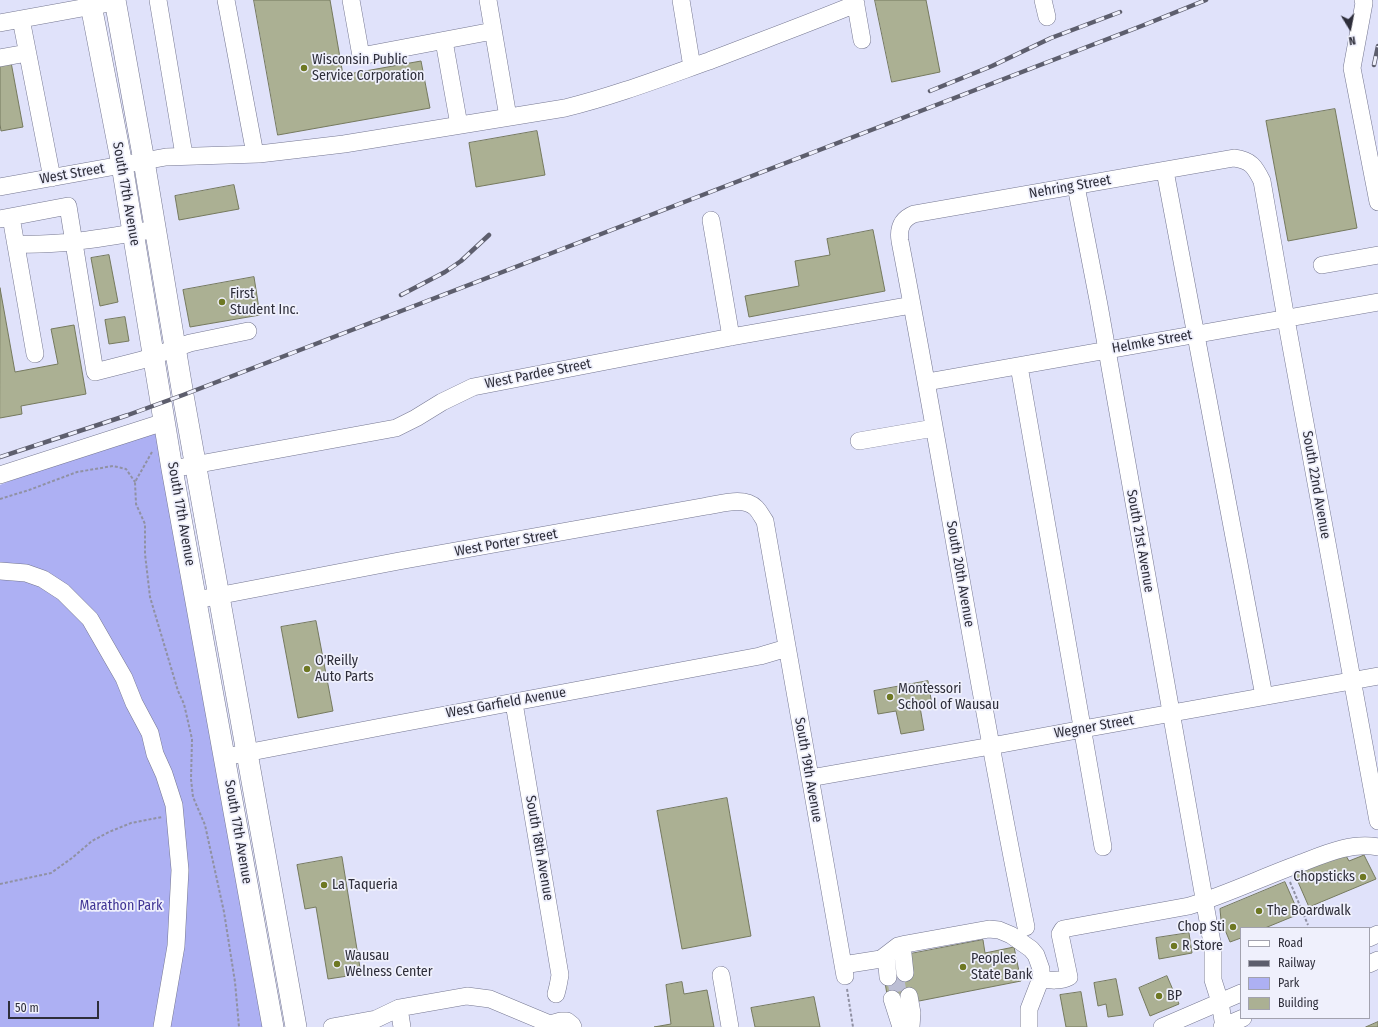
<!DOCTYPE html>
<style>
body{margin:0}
#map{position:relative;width:1378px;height:1027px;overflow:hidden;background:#e0e2fa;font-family:"Fira Sans Condensed",sans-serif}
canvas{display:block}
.legend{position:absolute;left:1240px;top:927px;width:130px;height:92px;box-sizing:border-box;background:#eff0fc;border:1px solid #a2a2ae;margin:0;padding:5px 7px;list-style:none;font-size:12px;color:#2e2e3a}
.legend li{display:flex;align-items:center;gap:8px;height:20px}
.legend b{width:20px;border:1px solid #a2a2ae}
.north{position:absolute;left:1330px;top:8px;width:40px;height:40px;-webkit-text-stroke:3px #eff0fc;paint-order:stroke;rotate:170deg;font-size:11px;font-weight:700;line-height:16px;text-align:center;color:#2e2e3a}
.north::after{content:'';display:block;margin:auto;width:14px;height:18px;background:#2e2e3a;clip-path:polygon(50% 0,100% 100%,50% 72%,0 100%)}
.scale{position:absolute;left:8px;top:1001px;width:91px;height:18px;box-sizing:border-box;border:2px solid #2e2e3a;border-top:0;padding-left:5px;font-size:12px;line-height:14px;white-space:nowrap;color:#2e2e3a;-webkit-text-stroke:3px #eff0fc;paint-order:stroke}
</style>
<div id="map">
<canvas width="1378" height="1027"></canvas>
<ul class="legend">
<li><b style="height:5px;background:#fff"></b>Road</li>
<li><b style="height:5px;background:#5d5e6d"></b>Railway</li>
<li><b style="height:11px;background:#adb0f3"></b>Park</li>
<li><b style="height:11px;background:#abb093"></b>Building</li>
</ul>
<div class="north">N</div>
<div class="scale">50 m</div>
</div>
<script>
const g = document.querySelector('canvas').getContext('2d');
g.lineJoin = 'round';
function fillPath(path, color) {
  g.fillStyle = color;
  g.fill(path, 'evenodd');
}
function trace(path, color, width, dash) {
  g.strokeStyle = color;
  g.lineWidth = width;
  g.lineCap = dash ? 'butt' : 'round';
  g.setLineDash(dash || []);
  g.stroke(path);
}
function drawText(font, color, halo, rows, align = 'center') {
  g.font = font + ' "Fira Sans Condensed",sans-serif';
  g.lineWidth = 3.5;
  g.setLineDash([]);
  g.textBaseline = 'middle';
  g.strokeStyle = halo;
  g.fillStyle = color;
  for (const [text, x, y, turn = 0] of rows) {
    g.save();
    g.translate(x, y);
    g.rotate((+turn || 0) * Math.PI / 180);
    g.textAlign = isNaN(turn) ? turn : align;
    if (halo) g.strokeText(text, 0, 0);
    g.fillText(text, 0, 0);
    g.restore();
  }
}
fillPath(new Path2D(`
 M155,422L265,1027H0V485Z`), '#adb0f3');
const building = new Path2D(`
 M254,0H330L343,75L421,61L430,108L278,135Z
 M875,0H926L940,72L892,82Z
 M11,62L23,127L1,131L0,124V64Z
 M1335,109L1357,228L1288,241L1266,121Z
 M537,131L545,175L476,187L469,143Z
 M234,185L239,209L179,220L175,196Z
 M873,230L885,291L749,317L745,296L799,286L795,261L830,255L827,239Z
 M109,255L118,302L100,306L91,258Z
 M254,277L260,315L190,327L183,290Z
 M0,288L15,372L58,364L51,329L74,325L86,394L21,406L22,414L0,418Z
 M125,317L129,341L109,344L105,320Z
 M316,621L333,711L298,718L281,627Z
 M928,681L932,705L920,707L924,730L901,734L896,711L878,714L874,691Z
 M727,798L751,936L682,949L657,811Z
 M1345,854L1349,861L1364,855L1376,879L1309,907L1295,875Z
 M342,857L361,974L328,979L316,907L305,909L297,865Z
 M1285,882L1299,914L1265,928H1241V938L1230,942L1221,920L1220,909Z
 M1189,933L1192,953L1159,959L1156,938Z
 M983,940L985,953L1014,947L1021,981L914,1002L913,995L888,1000L884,977L908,973L910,954Z
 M1167,976L1179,1004L1150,1016L1139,988Z
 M1116,979L1123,1015L1108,1017L1106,1004L1098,1006L1094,983Z
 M682,982L684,994L707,990L714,1027H654L671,1024L666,985Z
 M1081,992L1087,1027H1066L1060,995Z
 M814,997L820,1027H755L751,1008Z
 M1378,1022V1027H1366Z`);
fillPath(building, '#abb093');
trace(building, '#75795e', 1);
trace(new Path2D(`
 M895,975L899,998`), '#bcbed4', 17, [17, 8]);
const minor = new Path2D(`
 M158,0L184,155
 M226,0L255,154
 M351,0L361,56L493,31
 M488,0L508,117
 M681,0L692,67
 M855,0L862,40
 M1043,0L1047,17
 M1363,0L1364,3L1352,68L1378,202
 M21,19L52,178
 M0,23L115,2
 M444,41L459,125
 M0,58L27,53
 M1165,171L1264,696
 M1076,186L1099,305L1210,932L1213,947V980L1220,1002L1224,1027
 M0,187L166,157L259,154L344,144L565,108C614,96 661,78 709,61C758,42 807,24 856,4
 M11,217L35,354
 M0,219L68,206L95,372L142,360L190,343L248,331
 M711,220L731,337
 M16,244C59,246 102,238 145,231
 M1322,265L1378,255
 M1019,366L1103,847
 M927,382L1378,302
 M859,441L934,428
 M172,469L396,428L416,418L442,402L473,387L731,337L912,305
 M0,475L164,422
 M0,571L26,573L43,579L63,592L90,619L124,678L134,703L150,733L155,754L164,774L174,805L180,870L176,946L162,1027
 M196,600L399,561L707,506C721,504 744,496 756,508C760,512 762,517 765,521L845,976
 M514,703L560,975L558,986L556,994
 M225,757C403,722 581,690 760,656L787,648
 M810,778L991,746L1083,729L1378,676
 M1026,927C979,699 944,469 900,241C898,228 902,219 914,214L1234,158C1251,160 1255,167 1262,181L1286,319L1378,821
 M1369,938L1378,934
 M902,945L905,973
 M886,955L888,977
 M1369,964L1378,960
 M843,965L881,959L898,946L906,944L989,929L999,930L1011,935L1031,949L1036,955L1041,969V978L1029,1009V1027
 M721,975L730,1027
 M1041,978C1050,981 1061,981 1069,977L1060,934L1063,929L1189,906C1228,894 1265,876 1304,862C1327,853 1353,842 1378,847
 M909,996L912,1013L911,1027
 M892,999L901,1027
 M399,1008L402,1027
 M332,1027L376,1019L399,1008L467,996L490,999L550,1024L561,1021H567L572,1025L573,1027
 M1162,1027L1241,993
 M1222,1027L1243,1018`);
const major = new Path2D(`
 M90,0L122,165L172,469L273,1027
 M115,0L144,161L183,395L296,1027`);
trace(minor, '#757791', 18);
trace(major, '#757791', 22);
trace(new Path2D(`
 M152,452L135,482L136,504L145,524V554L150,597L178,691L184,704L192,739L191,779L193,797L205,825L224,912L235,982L239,1027
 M0,499L29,490L77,472L113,466L126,469L135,482
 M1290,882L1308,925
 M0,884L51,873L72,858L92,841L109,832L131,823L162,817
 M847,989L853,1027`), '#9091a3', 2, [3, 2]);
trace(minor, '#fff', 17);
trace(major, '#fff', 21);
const rail = new Path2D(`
 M1374,65L1378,46
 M930,91L992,66L1051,38L1120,12
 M401,295L445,272L461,261L489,235
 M0,457L128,415L183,395L1144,25L1206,0`);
trace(rail, '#5d5e6d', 4.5);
trace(rail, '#eff0fc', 3, [9]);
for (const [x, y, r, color] of [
 [304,68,4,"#6e7823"],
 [222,302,4,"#6e7823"],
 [307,669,4,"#6e7823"],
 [890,697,4,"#6e7823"],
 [1363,877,4,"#6e7823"],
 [324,885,4,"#6e7823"],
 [1259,911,4,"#6e7823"],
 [1233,927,4,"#6e7823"],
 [1174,946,4,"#6e7823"],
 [337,964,4,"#6e7823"],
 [963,967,4,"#6e7823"],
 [1159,996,4,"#6e7823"]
]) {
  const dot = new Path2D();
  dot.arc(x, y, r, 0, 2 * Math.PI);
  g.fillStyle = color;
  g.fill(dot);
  trace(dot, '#eff0fc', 1.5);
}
drawText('14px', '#2e2e3a', '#eff0fc', [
 ["Wisconsin Public",312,60],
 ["Service Corporation",312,76],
 ["First",230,294],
 ["Student Inc.",230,310],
 ["O'Reilly",315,661],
 ["Auto Parts",315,677],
 ["Montessori",898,689],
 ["School of Wausau",898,705],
 ["Chopsticks",1355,877,"right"],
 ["La Taqueria",332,885],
 ["The Boardwalk",1267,911],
 ["Chop Sti",1225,927,"right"],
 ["R Store",1182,946],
 ["Wausau",345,956],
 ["Welness Center",345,972],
 ["Peoples",971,959],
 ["State Bank",971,975],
 ["BP",1167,996]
], 'left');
drawText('14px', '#2e2e3a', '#eff0fc', [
 ["West Street",72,174,-10],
 ["Nehring Street",1070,187,-10],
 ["South 17th Avenue",126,194,80],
 ["Helmke Street",1152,342,-10],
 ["West Pardee Street",538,374,-11],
 ["South 22nd Avenue",1316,485,80],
 ["South 17th Avenue",181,514,80],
 ["South 21st Avenue",1140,541,80],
 ["West Porter Street",506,543,-10],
 ["South 20th Avenue",960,574,80],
 ["West Garfield Avenue",506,703,-10],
 ["Wegner Street",1094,727,-10],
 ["South 19th Avenue",808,770,80],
 ["South 17th Avenue",238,832,80],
 ["South 18th Avenue",539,848,80]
]);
drawText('14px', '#403595', '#eff0fc', [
 ["Marathon Park",121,906]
]);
</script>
